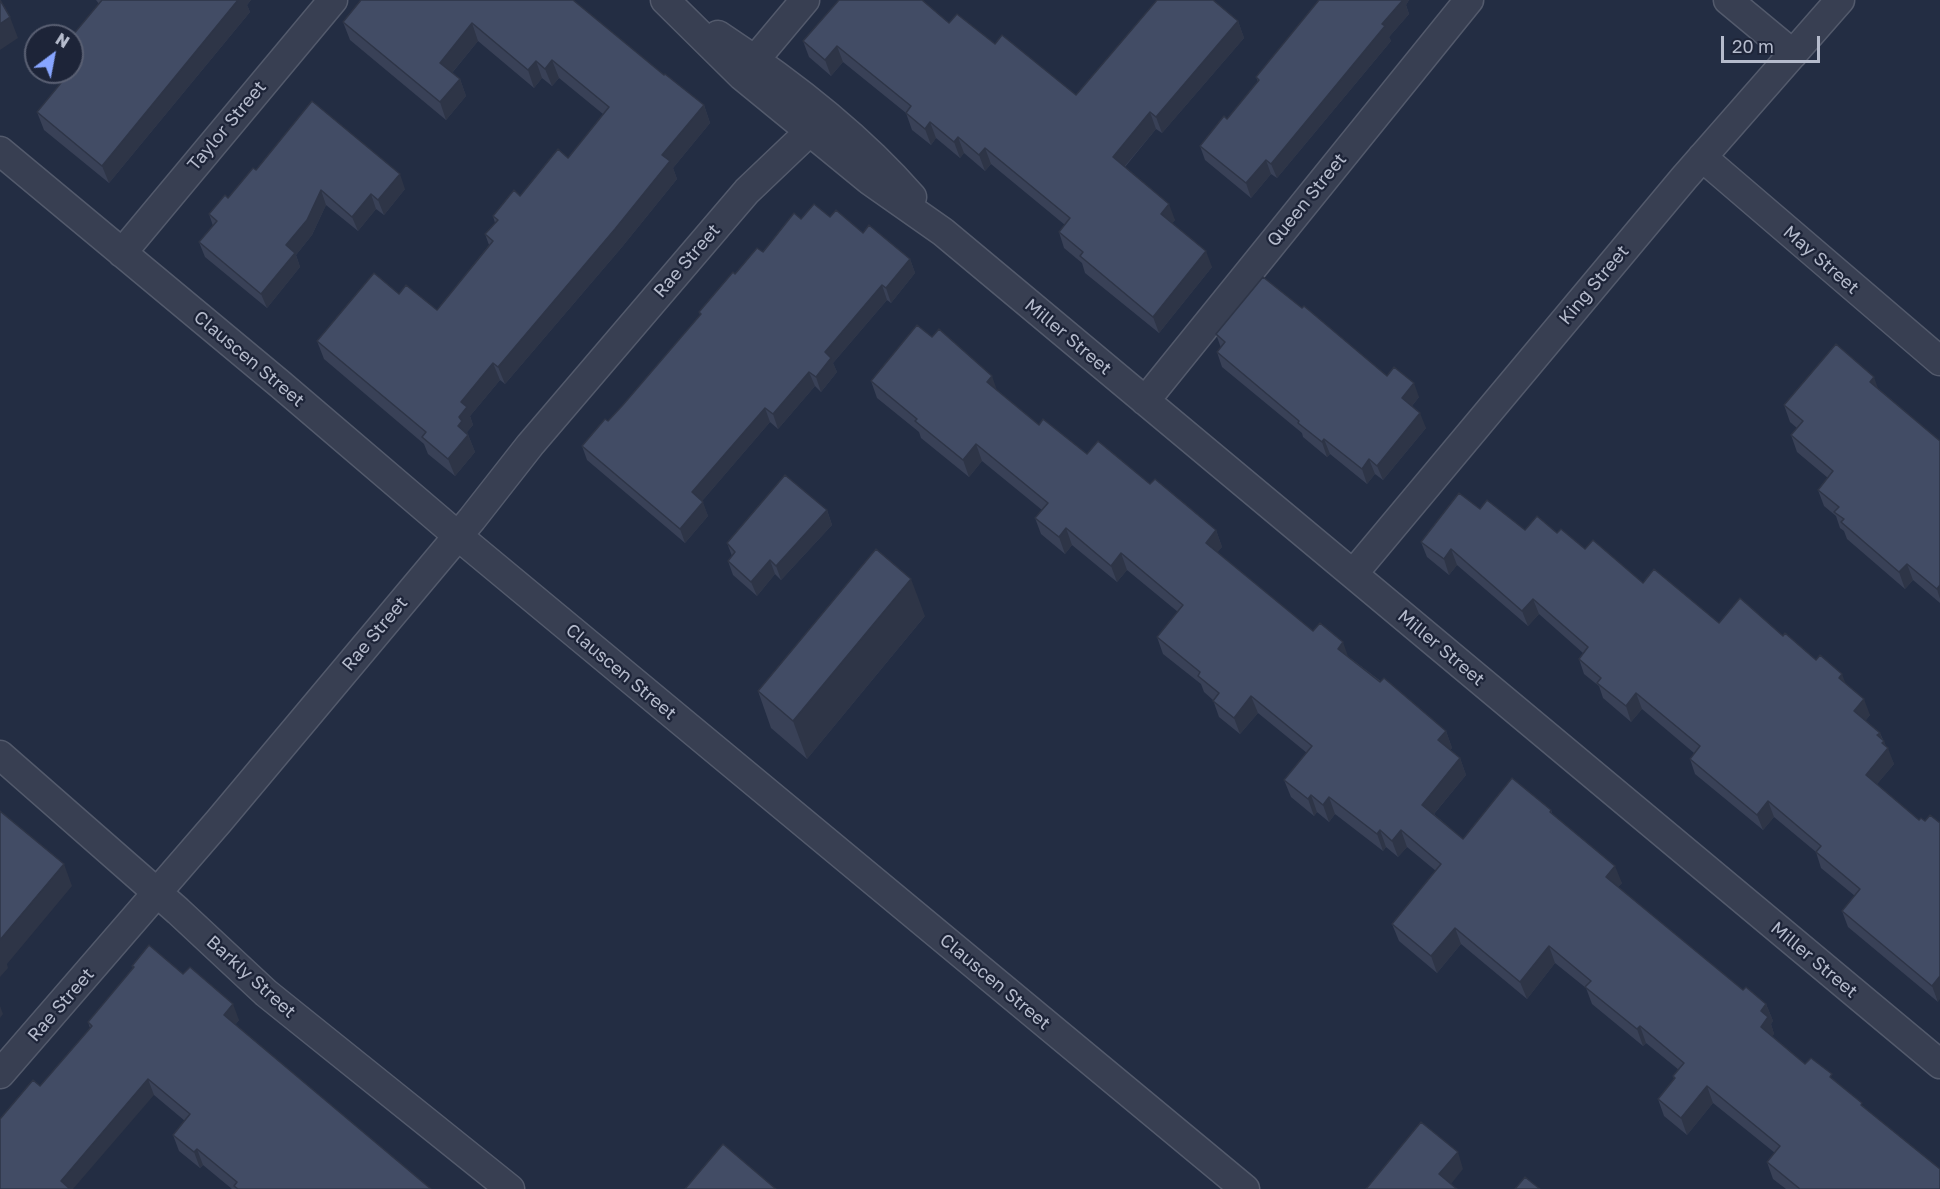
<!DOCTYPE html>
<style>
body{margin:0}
#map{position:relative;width:1940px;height:1189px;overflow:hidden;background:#232d43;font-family:"Golos Text",sans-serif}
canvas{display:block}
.north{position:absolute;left:24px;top:24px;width:60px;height:60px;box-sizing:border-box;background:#1d2438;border:2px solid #5a6073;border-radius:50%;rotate:32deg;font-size:16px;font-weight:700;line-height:24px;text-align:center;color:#b5bbcc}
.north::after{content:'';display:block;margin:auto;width:21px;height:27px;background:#87a5ff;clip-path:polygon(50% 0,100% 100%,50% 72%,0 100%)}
.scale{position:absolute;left:1721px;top:36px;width:99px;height:27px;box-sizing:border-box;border:3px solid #b5bbcc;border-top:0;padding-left:8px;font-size:18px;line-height:21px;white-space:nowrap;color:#b5bbcc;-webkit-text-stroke:4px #1d2438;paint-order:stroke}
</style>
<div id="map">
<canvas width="1940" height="1189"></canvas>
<div class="north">N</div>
<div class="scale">20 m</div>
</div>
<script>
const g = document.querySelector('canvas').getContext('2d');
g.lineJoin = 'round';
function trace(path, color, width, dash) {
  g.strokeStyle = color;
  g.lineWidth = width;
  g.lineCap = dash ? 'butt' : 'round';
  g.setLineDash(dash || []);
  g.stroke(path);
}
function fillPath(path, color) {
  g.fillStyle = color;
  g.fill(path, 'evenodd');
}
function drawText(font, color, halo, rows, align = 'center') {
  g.font = font + ' "Golos Text",sans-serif';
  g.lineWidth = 4.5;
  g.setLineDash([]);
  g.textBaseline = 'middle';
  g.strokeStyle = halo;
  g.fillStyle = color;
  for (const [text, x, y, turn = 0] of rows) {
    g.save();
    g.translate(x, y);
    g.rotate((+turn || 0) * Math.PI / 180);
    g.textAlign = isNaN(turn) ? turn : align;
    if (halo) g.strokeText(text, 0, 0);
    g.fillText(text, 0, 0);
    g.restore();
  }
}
const minor = new Path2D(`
 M665,0L742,76L869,180L943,232L1940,1064
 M1728,0L1793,54
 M718,35C788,81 857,134 912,197
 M743,74L805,0
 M0,151L280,384L458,536L1245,1189
 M1702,157L1940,361
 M122,253L333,0
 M1145,401L1469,0
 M1353,574L1684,178L1840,0
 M0,755L178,911L266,993L510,1189
 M0,1074L219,821L472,519L530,445L747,191L809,132L824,114`);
trace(minor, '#535a6c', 31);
trace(minor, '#383f52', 28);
fillPath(new Path2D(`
 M96,0H251L247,5L250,12L109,183L44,130L37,112L74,68L72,66V36L99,4Z
 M573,0L664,75L704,105L710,123L673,168L677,179L622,247L505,384L500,380L470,416L473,425L467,432L475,452L455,476L428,454L424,444L324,359L317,341L399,294L437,310L489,245L485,234L495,223L493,216L520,196L568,158L603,114L559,78L552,86L542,78L534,88L478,41L452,73L460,79L466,96L446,120L350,40L343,22Z
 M1319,0H1409L1406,5L1409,14L1389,37L1391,41L1277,178L1271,174L1251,198L1205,160L1200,146L1227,119L1258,82L1256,77Z
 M1238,21L1244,38L1162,133L1156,129L1125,167L1175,220L1172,223L1212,267L1159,333L1085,273L1082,263L1064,248L1059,232L1065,225L991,164L985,171L964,153L960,158L936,138L931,145L912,130L906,113L843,62L831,76L809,57L803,41L949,23L995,44L1076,95Z
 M256,170L405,189L384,215L376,209L358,231L326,205L312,235L296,255L300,267L267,308L205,257L199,242L213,226L209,214L228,198Z
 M830,217L910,259L915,273L891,303L887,300L833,363L837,372L821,392L815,386L778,429L770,422L702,501L708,516L685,543L587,460L582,446L608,421L622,406L700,315L699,312L735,274L801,219Z
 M1216,334L1387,376L1419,397L1412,406L1426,428L1383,480L1375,474L1367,484L1330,454L1327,457L1303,437L1302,433L1222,367L1217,352L1221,348Z
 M871,381L998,391L1039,425L1087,454L1150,484L1216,530L1222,547L1217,552L1313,631L1349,657L1446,731L1452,748L1450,750L1460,758L1466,775L1434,814L1463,839L1551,810L1553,815L1622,883L1618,887L1743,990L1766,1004L1773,1021L1771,1024L1774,1034L1772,1036L1805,1064L1834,1080L1864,1107L1940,1189H1786L1773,1179L1767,1162L1775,1153L1713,1103L1687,1135L1664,1116L1658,1099L1674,1079L1673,1076L1679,1070L1646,1043L1643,1046L1592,1004L1586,988L1555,963L1527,999L1461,944L1437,973L1399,941L1392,924L1436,871L1407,847L1398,857L1386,847L1383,851L1335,814L1329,822L1317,812L1314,816L1291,797L1284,780L1307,753L1258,713L1240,734L1219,717L1213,700L1204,692L1201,684L1163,654L1157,637L1178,612L1127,570L1117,582L1072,545L1065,554L1041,534L1035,518L1042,510L982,461L969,477L921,438L919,432L877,398Z
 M1879,389L1940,441V603L1913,580L1905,589L1847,539L1844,531L1840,528L1836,516L1824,506L1818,490L1828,478L1797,452L1791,435L1797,428L1790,422L1784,405Z
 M1480,509L1525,530L1557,533L1643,583L1719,623L1783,636L1845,683L1870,715L1865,721L1880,733L1894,764L1877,784L1938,1002L1848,927L1842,911L1855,896L1821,868L1816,852L1774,817L1763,830L1695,774L1690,759L1694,753L1642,709L1631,722L1603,698L1599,686L1584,674L1579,659L1583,653L1539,614L1528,626L1457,565L1449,575L1427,557L1421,542Z
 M827,510L832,525L781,580L775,574L757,596L733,575L728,561L732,556L727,543Z
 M925,616L807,759L771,728L758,691Z
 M132,966L183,974L239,1020L235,1025L431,1189H232L203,1165L200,1168L179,1151L173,1135L185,1121L154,1095L40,1086L90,1028L88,1022L133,968Z`), '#394157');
fillPath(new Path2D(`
 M238,0H251L247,5L250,12L109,183L102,166Z
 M1399,0H1409L1406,5L1409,14L1389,37L1391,41L1277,178L1271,164L1382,24Z
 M10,17L18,38L0,50V24Z
 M1238,21L1244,38L1162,133L1156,117Z
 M472,23L478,41L446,80L440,63Z
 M837,46L843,62L831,76L825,60Z
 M552,60L559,78L552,86L545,69Z
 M536,61L542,78L534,88L528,70Z
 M460,79L466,96L446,120L440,102Z
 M704,105L710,123L673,168L677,179L622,247L505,384L498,367L662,155Z
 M1150,112L1156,129L1119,173L1113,157Z
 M930,122L936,138L931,145L925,129Z
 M958,137L964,153L960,158L954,142Z
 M985,148L991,164L985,171L979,155Z
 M1266,160L1271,174L1251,198L1246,183Z
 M400,174L405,189L384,215L378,200Z
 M321,190L326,205L312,235L296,255L300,267L267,308L261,294L286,245Z
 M371,194L376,209L358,231L352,217Z
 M1169,204L1175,220L1167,230L1161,214Z
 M1206,251L1212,267L1159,333L1153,317Z
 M910,259L915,273L891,303L886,288Z
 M882,285L887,300L833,363L837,372L821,392L816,377L825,352Z
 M493,363L500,380L470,416L473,425L467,432L475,452L455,476L448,459L458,426L461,402Z
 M809,372L815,386L778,429L773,414Z
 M992,376L998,393L987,382Z
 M1874,377L1880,394L1870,382Z
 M1414,383L1419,397L1407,412L1402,398Z
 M765,408L770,422L697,507L692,492Z
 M1420,413L1426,428L1383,480L1377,466Z
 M1324,439L1330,454L1327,457L1322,442Z
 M976,444L982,461L969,477L963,460Z
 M1369,459L1375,474L1367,484L1362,469Z
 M703,502L708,516L685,543L680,529Z
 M827,510L832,525L781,580L776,566Z
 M1066,528L1072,545L1065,554L1059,537Z
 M1216,530L1222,547L1212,559L1206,543Z
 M1451,549L1457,565L1449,575L1444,559Z
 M1121,553L1127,570L1117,582L1111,566Z
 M770,560L775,574L757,596L751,582Z
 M1907,564L1913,580L1905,589L1899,572Z
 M911,579L925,616L807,759L793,721Z
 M1940,585V599L1937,589Z
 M1533,599L1539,614L1528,626L1522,611Z
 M1343,642L1349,659L1338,649Z
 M1842,674L1848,690L1839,678Z
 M1636,693L1642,709L1631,722L1626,706Z
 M1251,696L1258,713L1240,734L1234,718Z
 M1864,699L1870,715L1860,727L1854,711Z
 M1446,731L1452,748L1445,757L1438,740Z
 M1880,733L1883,742L1884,741L1887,749L1888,748L1894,764L1872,790L1866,775L1877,735Z
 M1460,758L1466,775L1428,821L1422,805Z
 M1311,795L1317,812L1314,816L1308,799Z
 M1329,797L1335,814L1329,822L1323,805Z
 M1768,801L1774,817L1763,830L1757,815Z
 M1380,830L1386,847L1383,851L1377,834Z
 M1401,830L1407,847L1398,857L1392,841Z
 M64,864L72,886L7,964L8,968L0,977V940Z
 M1615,866L1622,883L1612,894L1606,877Z
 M1455,928L1461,944L1437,973L1431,956Z
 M1549,946L1555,963L1527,999L1520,982Z
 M1940,976V999L1938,1002L1932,986Z
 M233,1004L239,1020L230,1031L224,1015Z
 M1766,1004L1773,1021L1771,1024L1774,1034L1767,1043L1761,1027V1011Z
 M0,1006L3,1014L0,1018Z
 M1640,1026L1646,1043L1643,1046L1637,1029Z
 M148,1079L154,1095L73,1189H63L61,1181Z
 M1707,1086L1713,1103L1687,1135L1681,1118Z
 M197,1149L203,1165L200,1168L194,1152Z
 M1458,1152L1463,1169L1447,1189L1439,1174Z`), '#2e3547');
const building = new Path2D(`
 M0,0L10,17L0,24Z
 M102,0H238L102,166L37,112L70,72H72V70L80,60L72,54V36Z
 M361,0H573L664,75L665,74L704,105L662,155L670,161L615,229L498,367L493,363L461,402L467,407L459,417L462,421L458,426L468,435L448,459L422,437L426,432L317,341L374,273L399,294L406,285L437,310L493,241L485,234L498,220L493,216L514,190L520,196L558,149L568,158L609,107L552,60L545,69L536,61L528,70L472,23L440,63L460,79L440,102L343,22Z
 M839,0H922L949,23L957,14L995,44L1002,35L1076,95L1157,0H1213L1238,21L1156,117L1150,112L1113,157L1169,204L1161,214L1206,251L1153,317L1080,256L1083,252L1059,232L1070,218L985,148L979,155L958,137L954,142L930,122L925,129L906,113L911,106L837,46L825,60L803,41Z
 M1319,0H1403L1382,24L1385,26L1271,164L1266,160L1246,183L1200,146L1224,116L1227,119L1259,80L1256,77Z
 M312,101L400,174L378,200L371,194L352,217L321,190L307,220L286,245L295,253L261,294L199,242L217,221L209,214L225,195L228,198L253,168L256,170Z
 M814,204L830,217L836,210L863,233L869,225L910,259L886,288L882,285L825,352L831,358L816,377L809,372L773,414L765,408L692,492L703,502L680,529L582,446L605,419L608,421L622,406L701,314L699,312L733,272L735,274L757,248L763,252L794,213L801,219Z
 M1263,277L1302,308L1304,306L1387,376L1394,367L1414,383L1402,398L1420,413L1377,466L1369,459L1362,469L1324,439L1322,442L1298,423L1299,421L1217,352L1225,342L1216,334Z
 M917,325L932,337L939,329L992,376L987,382L1039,425L1043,419L1087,454L1098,441L1150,484L1155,479L1216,530L1206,543L1313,631L1320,623L1343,642L1338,649L1380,682L1384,678L1446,731L1438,740L1460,758L1422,805L1463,839L1512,778L1551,810L1550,812L1615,866L1606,877L1743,990L1746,987L1766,1004L1761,1011L1768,1017L1761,1027L1805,1064L1811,1058L1832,1074L1830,1077L1862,1103L1861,1105L1940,1169V1189H1800L1767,1162L1780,1146L1707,1086L1681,1118L1658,1099L1675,1078L1673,1076L1684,1063L1640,1026L1637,1029L1585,987L1591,981L1549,946L1520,982L1455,928L1431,956L1392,924L1441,864L1401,830L1392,841L1380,830L1377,834L1329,797L1323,805L1311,795L1308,799L1284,780L1312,746L1251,696L1234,718L1213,701L1219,693L1198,676L1200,672L1157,637L1183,605L1121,553L1111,566L1066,528L1059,537L1035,518L1048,503L976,444L963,460L915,421L917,419L871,381Z
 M1836,344L1874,377L1870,382L1940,441V585L1937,589L1907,564L1899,572L1841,522L1844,519L1834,512L1839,507L1818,490L1833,471L1791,435L1803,421L1784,405Z
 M785,475L827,510L776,566L770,560L751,582L728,561L735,552L727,543Z
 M1459,493L1480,509L1487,500L1525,530L1537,516L1557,533L1561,529L1585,549L1593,540L1643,583L1654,569L1719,623L1740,598L1783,636L1785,633L1816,660L1820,655L1842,674L1839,678L1864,699L1854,711L1880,733L1877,735L1884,741L1882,743L1888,748L1866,775L1919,820L1921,818L1925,821L1930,815L1940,823V976L1932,986L1842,911L1860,889L1816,852L1821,846L1768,801L1757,815L1690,759L1700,746L1636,693L1626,706L1597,683L1601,678L1579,659L1588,647L1533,599L1522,611L1451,549L1444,559L1421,542Z
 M876,549L911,579L793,721L758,691Z
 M0,811L64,864L0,940Z
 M149,945L183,974L190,967L233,1004L224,1015L431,1189H238L234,1186L237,1182L197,1149L194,1152L173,1135L190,1114L148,1079L61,1181L70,1189H0V1119L33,1080L40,1086L92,1026L88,1022L134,967L132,966Z
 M1421,1122L1458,1152L1439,1174L1457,1189H1366Z
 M723,1144L776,1189H685Z
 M1525,1177L1540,1189H1515Z`);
fillPath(building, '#424c65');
trace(building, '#2e3547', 1.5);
drawText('18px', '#b5bbcc', '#1d2438', [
 ["Taylor Street",227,126,-50],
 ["Queen Street",1307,200,-51],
 ["May Street",1821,260,41],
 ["Rae Street",687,261,-49],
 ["King Street",1594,285,-50],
 ["Miller Street",1068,337,40],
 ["Clauscen Street",249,359,40],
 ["Rae Street",375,634,-50],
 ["Miller Street",1441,648,40],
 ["Clauscen Street",621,672,40],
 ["Miller Street",1814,960,40],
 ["Barkly Street",251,977,42],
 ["Clauscen Street",995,982,40],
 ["Rae Street",61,1005,-49]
]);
</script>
